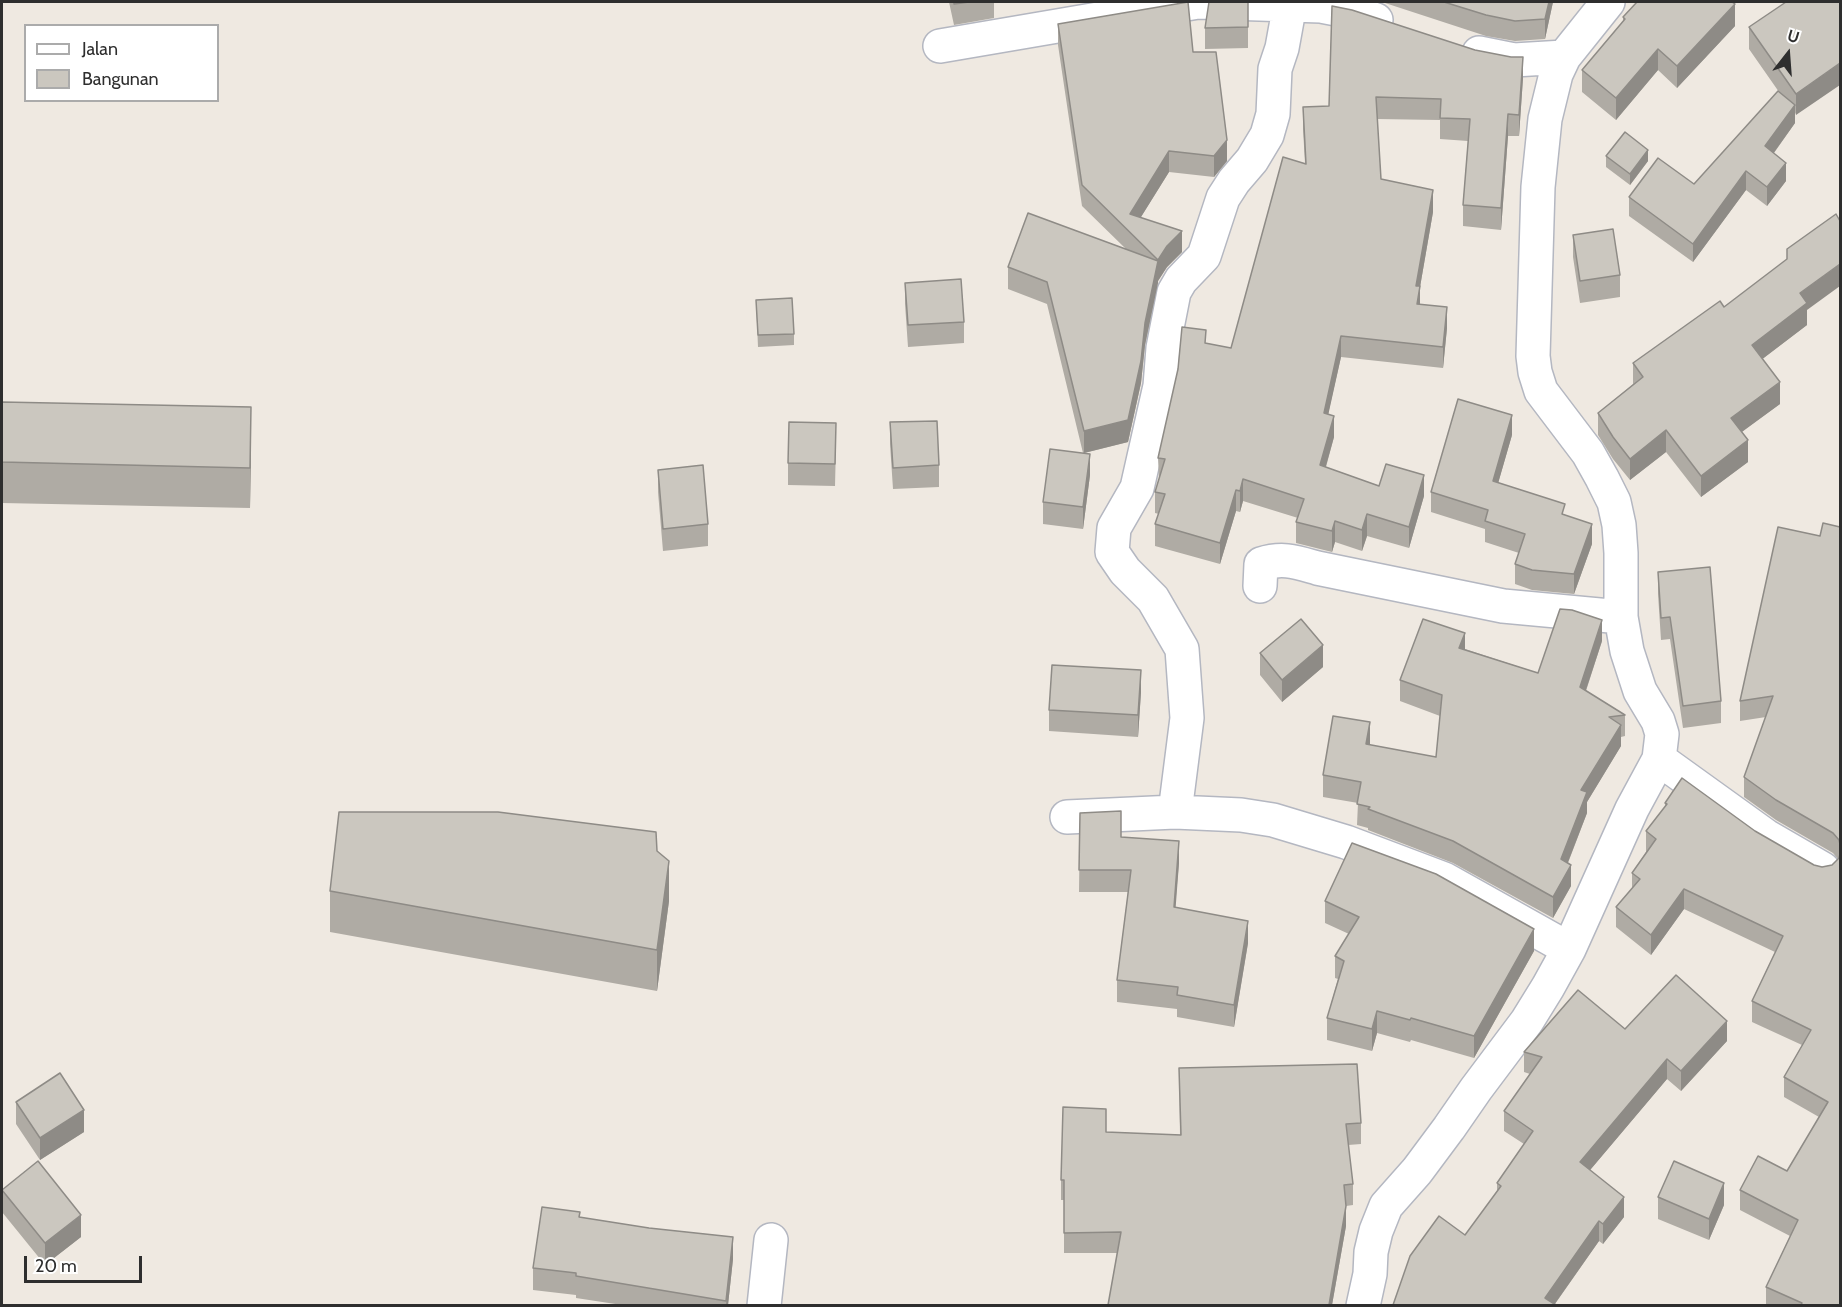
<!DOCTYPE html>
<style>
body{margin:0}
#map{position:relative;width:1842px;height:1307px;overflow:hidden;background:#efe9e1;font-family:Cabin,sans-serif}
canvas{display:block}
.frame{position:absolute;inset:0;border:3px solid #2e2e2e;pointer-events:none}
.legend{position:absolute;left:24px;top:24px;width:195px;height:78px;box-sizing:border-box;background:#fff;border:2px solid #ababab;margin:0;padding:8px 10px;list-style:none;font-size:18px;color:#2e2e2e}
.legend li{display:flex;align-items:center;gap:12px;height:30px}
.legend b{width:30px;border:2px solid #ababab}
.north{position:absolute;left:1758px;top:24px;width:60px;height:60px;-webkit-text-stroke:4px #fff;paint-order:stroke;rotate:17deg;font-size:16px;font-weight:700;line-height:24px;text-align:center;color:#2e2e2e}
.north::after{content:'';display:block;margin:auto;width:21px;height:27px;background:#2e2e2e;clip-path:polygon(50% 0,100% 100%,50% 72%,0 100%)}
.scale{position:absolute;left:24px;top:1256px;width:118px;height:27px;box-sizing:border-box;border:3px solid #2e2e2e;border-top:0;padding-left:8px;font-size:18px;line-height:21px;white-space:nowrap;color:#2e2e2e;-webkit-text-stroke:4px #fff;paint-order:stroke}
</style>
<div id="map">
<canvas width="1842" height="1307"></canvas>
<div class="frame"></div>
<ul class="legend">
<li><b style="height:8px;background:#fff"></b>Jalan</li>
<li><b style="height:16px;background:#cbc7bf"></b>Bangunan</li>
</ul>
<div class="north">U</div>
<div class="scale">20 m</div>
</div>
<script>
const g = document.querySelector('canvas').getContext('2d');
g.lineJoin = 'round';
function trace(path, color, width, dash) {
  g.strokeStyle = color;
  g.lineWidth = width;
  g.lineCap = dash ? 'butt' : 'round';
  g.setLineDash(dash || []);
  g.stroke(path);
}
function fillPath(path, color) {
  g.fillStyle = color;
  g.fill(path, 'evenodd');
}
const street = new Path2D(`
 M940,46L1198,2L1321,6L1357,13L1376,20
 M1479,53L1514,60L1564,57
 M1260,586L1261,564C1283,557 1296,562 1317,568L1503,606L1621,617
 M1659,759L1766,836L1823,869
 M1175,812L1187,718L1182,649L1153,599L1125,571L1112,552L1114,528L1137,488L1160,386L1163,348L1174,292L1181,280L1204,256L1223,198L1234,181L1252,160L1267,135L1273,114L1275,69L1282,48L1290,4
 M1067,817L1175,812L1241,815L1273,820L1346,842L1444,879L1569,949
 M764,1306L771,1240
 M1363,1306L1370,1274L1371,1252L1376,1231L1386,1206L1417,1171L1449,1128L1476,1089L1527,1021L1548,987L1569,949L1632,809L1659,759L1662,734L1658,721L1640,691L1627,651L1621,617V553L1619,525L1614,502L1602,478L1588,453L1541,391L1535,372L1533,356L1538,187L1545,119L1556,74L1564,57L1608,2`);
trace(street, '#b4b7c1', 36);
trace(street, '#fff', 33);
fillPath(new Path2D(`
 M949,2H994V18L954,25Z
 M1248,2V48L1205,49V28Z
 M1382,2H1553L1545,39L1515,41L1486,36Z
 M1840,2L1795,115V123L1774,153L1786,181L1767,206L1746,190L1693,262L1629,216V197L1694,184L1779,92L1749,49V27Z
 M1332,6L1523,78L1519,136H1508L1501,230L1463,226V205L1468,141L1440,139V120L1377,119L1381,179L1433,212L1420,287V304L1447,328L1443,368L1341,357L1328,414L1334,437L1326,467L1379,486L1424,496L1409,548L1367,536L1362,551L1335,542L1332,552L1296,543V522L1298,518L1243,501L1240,512L1236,511L1220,564L1155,546V524L1159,514L1155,513V492L1159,479L1158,458L1206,343L1231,348L1305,163L1303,129V107L1329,106Z
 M1623,17L1735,26L1677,88L1658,70L1616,120L1582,92V70L1623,22Z
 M1058,24L1193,52L1227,161L1214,177L1169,172L1141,217L1182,252L1167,267L1158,281L1145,345L1141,383L1128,442L1084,453L1090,475L1083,529L1043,524V502L1083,453L1047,304L1008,289V267L1126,249L1082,206L1058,45Z
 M1606,156L1648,161L1630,185L1606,167Z
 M1573,235L1620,275V297L1580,303L1573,257Z
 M905,283L964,322V343L908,347L905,304Z
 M756,300L794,334V345L758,347Z
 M1724,307L1807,310V325L1762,359L1780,404L1741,432L1748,462L1701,497L1666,452L1630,480L1613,459L1598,435V413L1633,384V363Z
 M2,402L251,448L250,508L2,503Z
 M890,422L939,465V487L893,489L890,444Z
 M1512,435L1498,483L1565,515L1592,544L1574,594L1532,590L1515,584V564L1519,553L1485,542V529L1431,512V492Z
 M836,445L835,486L788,485V463Z
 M658,470L708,524V546L663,551L658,492Z
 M1840,527V1305H1766V1287L1790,1236L1740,1210V1190L1787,1171L1819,1117L1784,1097V1077L1802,1045L1752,1022V1001L1775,952L1684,909L1651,955L1616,927V907L1632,889V873L1646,852V831L1665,807V803L1755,831L1814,865L1822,867L1832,865L1838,859L1833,853L1776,820L1744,797V777L1766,717L1740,721V701L1820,536Z
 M1658,572L1721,701V723L1683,728L1670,639L1661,640L1658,594Z
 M1602,641L1586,691L1625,715V736L1621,737V746L1587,802V813L1568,863L1571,886L1553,918L1453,863L1368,830V828L1357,825L1358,803L1323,797V775L1370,745L1436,757L1440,716L1400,701V680L1465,649L1538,673Z
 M1260,653L1323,667L1282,702L1260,675Z
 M1141,692L1138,737L1049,731V710Z
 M1080,813L1121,837L1179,863L1175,907L1248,943L1234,1027L1177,1017V1009L1117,1002V980L1128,892H1079Z
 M657,851L669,901L657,991L330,932V891Z
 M1325,901L1534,951L1474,1058L1411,1040L1410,1042L1377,1033L1372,1051L1327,1040V1018L1338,979L1335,978V956L1349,934L1325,923Z
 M1625,1029L1727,1041L1681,1091L1667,1079L1590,1170L1624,1217L1603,1244L1599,1241L1555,1304L1465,1235L1497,1192V1183L1524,1144L1504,1131V1111L1530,1074L1524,1072V1052Z
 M1179,1068L1361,1123V1144L1348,1145L1353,1184V1205L1346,1206V1226L1332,1305H1108L1117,1253H1064V1200H1061V1180L1106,1132L1180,1135Z
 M16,1102L84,1132L40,1160L16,1124Z
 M2,1190L81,1237L45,1265L2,1212Z
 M1658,1197L1724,1205L1709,1240L1658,1219Z
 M580,1217L733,1259L728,1305H622L576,1298V1295L533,1290V1268Z`), '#afaba4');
fillPath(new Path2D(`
 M1549,2H1553L1545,39V19Z
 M1735,4V26L1677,88V66Z
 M1658,49V70L1616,120V98Z
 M1523,57V78L1519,136V115Z
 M1840,63V85L1796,115V94Z
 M1795,105V123L1765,165V146Z
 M1508,114V136L1501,230V208Z
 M1227,140V161L1214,177V156Z
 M1648,150V161L1630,185V174Z
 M1169,151V172L1131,233L1130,214Z
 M1786,163V181L1767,206V187Z
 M1746,171V190L1693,262V244Z
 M1433,190V212L1420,287V308L1417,325L1416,286Z
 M1182,231V252L1167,267L1158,281V260L1167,246Z
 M1158,261V283L1145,345L1141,383L1128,442L1084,453V431L1145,323Z
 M1840,264V286L1807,310V325L1752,367V345L1800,293Z
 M1447,307V328L1443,368V347Z
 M1341,336V357L1324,434V413Z
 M1780,382V404L1731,440V418Z
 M251,407V448L250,508V468Z
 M1512,415V435L1493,501V481Z
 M1334,416V437L1320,487V465Z
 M1666,430V452L1630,480V459Z
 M1748,440V462L1701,497V476Z
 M1090,454V475L1083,529V507Z
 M1424,475V496L1409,548V527Z
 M1243,479V501L1240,512V491Z
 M1236,490V511L1220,564V543Z
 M1367,514V536L1362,551V530Z
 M1335,521V542L1332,552V531Z
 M1592,524V544L1574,594V574Z
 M1602,620V641L1580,708V687Z
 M1465,633V655L1459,648Z
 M1323,645V667L1282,702V680Z
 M1141,670V692L1138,737V715Z
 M1370,722V744L1366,765V744Z
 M1621,725V746L1587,802V813L1561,880V859L1581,790Z
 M1179,841V863L1174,929V907Z
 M669,861V901L657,991V950Z
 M1571,865V886L1553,918V897Z
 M1684,889V909L1651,955V935Z
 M1248,921V943L1234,1027V1005Z
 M1534,929V951L1474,1058V1036Z
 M1377,1011V1033L1372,1051V1029Z
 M1727,1021V1041L1681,1091V1071Z
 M1667,1059V1079L1580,1182V1162Z
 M84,1110V1132L40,1160V1138Z
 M1724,1183V1205L1709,1240V1219Z
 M1624,1197V1217L1603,1244V1224Z
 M1346,1206V1226L1332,1305H1329Z
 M81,1215V1237L45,1265V1243Z
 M1599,1221V1241L1554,1305L1545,1298Z
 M733,1237V1259L728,1305H726Z`), '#8e8b86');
const building = new Path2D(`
 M954,2H969L954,4Z
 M1188,2L1193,52H1216L1227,140L1214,156L1169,151L1130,214L1182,231L1167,246L1158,260L1082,185L1058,24Z
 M1209,2H1248V27L1205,28Z
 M1444,2H1549L1545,19L1515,21L1486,15Z
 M1637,2H1732L1735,4L1677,66L1658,49L1616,98L1582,70L1625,19L1623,17Z
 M1786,2H1840V63L1796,94L1749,27Z
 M1332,6L1352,10L1475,50L1511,57H1523L1519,115L1508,114L1501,208L1463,205L1470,119L1440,118L1441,99L1376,97L1381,179L1433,190L1416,286H1420L1417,304L1447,307L1443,347L1341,336L1324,413L1334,416L1320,465L1379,486L1386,464L1424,475L1409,527L1367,514L1362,530L1335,521L1332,531L1296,522L1304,499L1243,479L1240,491L1236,490L1220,543L1155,524L1165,494L1155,492L1165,459L1158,458L1178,369L1182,327L1206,330L1205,343L1231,348L1283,157L1306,164L1303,107L1329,106Z
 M1778,91L1795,105L1765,146L1786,163L1767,187L1746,171L1693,244L1629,197L1658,158L1694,184Z
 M1625,132L1648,150L1630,174L1606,156Z
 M1028,213L1158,261L1145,323L1141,361L1128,420L1084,431L1047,282L1008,267Z
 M1836,214L1840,221V264L1800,293L1807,303L1752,345L1780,382L1731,418L1748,440L1701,476L1666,430L1630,459L1613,437L1598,413L1643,377L1633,363L1720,301L1724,307L1787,259V249Z
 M1613,229L1620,275L1580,281L1573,235Z
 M961,279L964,322L908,325L905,283Z
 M792,298L794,334L758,335L756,300Z
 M1458,399L1512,415L1493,481L1565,504L1562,514L1592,524L1574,574L1532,570L1515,564L1525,534L1485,521L1488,510L1431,492Z
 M2,402L251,407L250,468L2,462Z
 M937,421L939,465L893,468L890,422Z
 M789,422L836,423L835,464L788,463Z
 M1050,449L1090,454L1083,507L1043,502Z
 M703,465L708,524L663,529L658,470Z
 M1823,523L1840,527V844L1839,840L1833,833L1776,800L1744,777L1773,696L1740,701L1778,527L1820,536Z
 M1710,567L1721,701L1683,706L1670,617L1661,618L1658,572Z
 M1560,609L1572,610L1602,620L1580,687L1625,715L1609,717L1621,725L1581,790L1587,792L1561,859L1571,865L1553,897L1453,841L1368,809L1370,807L1357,804L1361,782L1323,775L1333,716L1370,722L1366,744L1436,757L1442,695L1400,680L1423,619L1465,633L1459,648L1538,673Z
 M1301,619L1323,645L1282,680L1260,653Z
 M1052,665L1141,670L1138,715L1049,710Z
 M1682,778L1755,831L1814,865L1822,867L1832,865L1839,858L1840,854V1305H1801L1802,1303L1766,1287L1798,1220L1740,1190L1758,1156L1787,1171L1828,1102L1784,1077L1811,1030L1752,1001L1783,936L1684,889L1651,935L1616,907L1640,879L1632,873L1656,839L1646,831L1667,804L1665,803Z
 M1121,811V837L1179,841L1174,907L1248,921L1234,1005L1177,995L1178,987L1117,980L1131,870H1079L1080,813Z
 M339,812H498L656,832L657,851L669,861L657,950L330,891Z
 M1352,843L1436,874L1534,929L1474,1036L1411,1018L1410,1020L1377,1011L1372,1029L1327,1018L1344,961L1335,956L1359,917L1325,901Z
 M1676,975L1727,1021L1681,1071L1667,1059L1580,1162L1624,1197L1603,1224L1599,1221L1545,1298L1556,1305H1393L1410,1256L1439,1216L1465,1235L1501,1186L1497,1183L1533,1131L1504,1111L1542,1057L1524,1052L1578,990L1625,1029Z
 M1357,1064L1361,1123L1346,1124L1353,1184L1344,1185L1346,1206L1329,1305H1108L1121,1232L1064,1233V1180H1061L1063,1107L1106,1109V1132L1181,1135L1179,1068Z
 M60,1073L84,1110L40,1138L16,1102Z
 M38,1161L81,1215L45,1243L2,1190Z
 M1674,1161L1724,1183L1709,1219L1658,1197Z
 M542,1207L580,1212L579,1217L649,1228L733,1237L726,1301L576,1276V1273L533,1268Z`);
fillPath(building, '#cbc7bf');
trace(building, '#8e8b86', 1.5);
</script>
